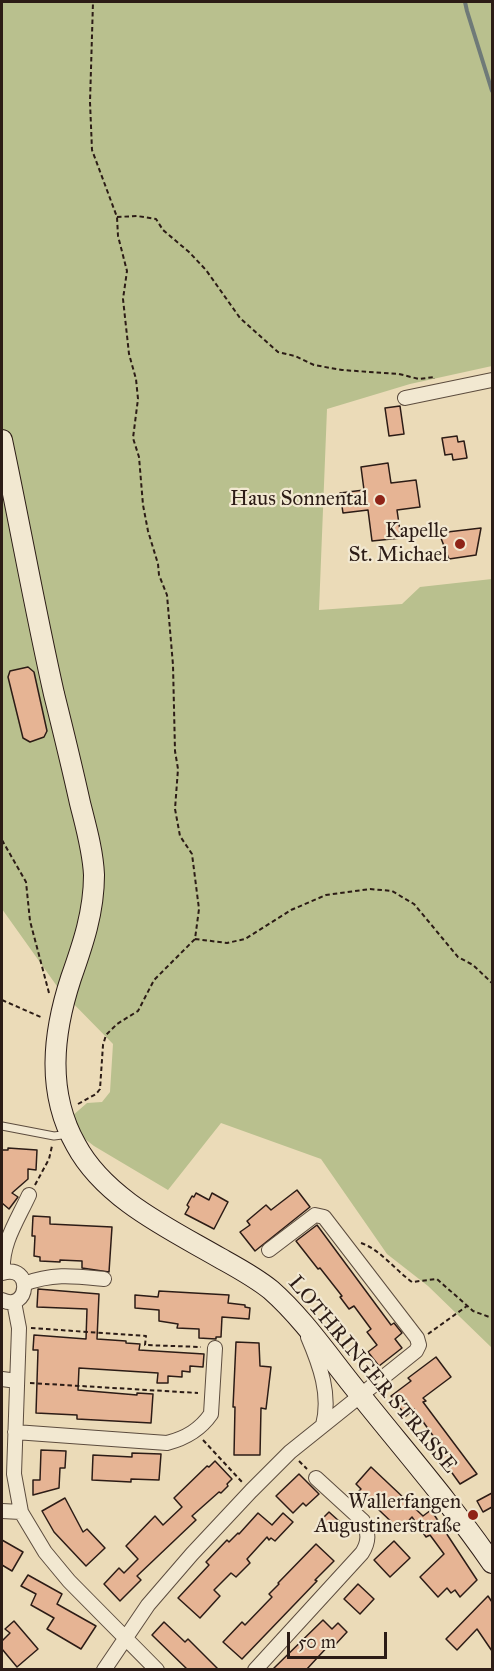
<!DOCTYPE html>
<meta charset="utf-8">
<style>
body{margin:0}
#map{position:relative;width:494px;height:1671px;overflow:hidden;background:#ebdbb8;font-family:"IM FELL Great Primer",serif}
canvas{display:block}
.frame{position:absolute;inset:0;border:3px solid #2c1c16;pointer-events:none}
.scale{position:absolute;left:287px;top:1632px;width:100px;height:27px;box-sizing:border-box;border:3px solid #2c1c16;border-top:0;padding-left:8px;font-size:18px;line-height:21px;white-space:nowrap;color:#2c1c16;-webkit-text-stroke:4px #f2e8d1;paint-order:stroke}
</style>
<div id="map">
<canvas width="494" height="1671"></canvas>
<div class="frame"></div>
<div class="scale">50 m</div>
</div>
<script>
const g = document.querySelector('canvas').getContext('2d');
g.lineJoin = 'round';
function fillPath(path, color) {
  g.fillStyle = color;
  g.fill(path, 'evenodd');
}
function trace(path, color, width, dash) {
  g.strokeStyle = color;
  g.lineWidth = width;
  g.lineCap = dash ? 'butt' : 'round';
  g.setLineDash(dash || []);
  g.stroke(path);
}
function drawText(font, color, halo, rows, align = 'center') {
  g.font = font + ' "IM FELL Great Primer",serif';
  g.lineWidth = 4.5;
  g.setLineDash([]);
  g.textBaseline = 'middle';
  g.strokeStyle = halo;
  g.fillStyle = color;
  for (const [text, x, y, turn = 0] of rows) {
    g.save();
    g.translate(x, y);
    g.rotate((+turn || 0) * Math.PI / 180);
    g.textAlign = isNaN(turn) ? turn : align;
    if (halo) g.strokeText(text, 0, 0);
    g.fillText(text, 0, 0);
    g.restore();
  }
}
fillPath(new Path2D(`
 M2,2H492V366L410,384L327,409L319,610L402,604L420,587L492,579V1348L428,1286L387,1254L321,1159L221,1123L168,1190L94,1146L64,1123L87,1103L102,1102L110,1092L113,1044L59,989L2,909Z`), '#b9c08e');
trace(new Path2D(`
 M465,2L467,11L492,91`), '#6f7a78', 4);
const building = new Path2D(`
 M400,406L404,434L389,436L385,408Z
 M457,436L458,442L464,441L467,458L453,460L452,454L445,455L442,438Z
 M388,463L391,483L416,480L420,507L397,510L401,538L372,541L368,510L343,513L340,493L364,490L361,467Z
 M481,528L476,555L449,559L439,533Z
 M28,667L34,672L47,731L44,737L30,742L23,738L8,677L10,671Z
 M8,1148L37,1150L36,1170L28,1169V1179L12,1193L18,1197L9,1209L2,1203V1150H8Z
 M297,1190L310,1207L255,1251L240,1232L250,1225L247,1221L266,1205L271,1210Z
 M196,1193L209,1200L212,1193L228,1202L214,1229L185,1214L189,1207L187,1205L192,1196L194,1197Z
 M33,1216L50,1217V1224L112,1227L109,1272L82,1268V1261L60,1260V1262L40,1261V1257L34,1256L35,1236H32Z
 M317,1225L391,1325L394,1323L402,1333L395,1339L402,1348L379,1366L368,1352L377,1345L367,1332L371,1329L354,1306L349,1309L340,1297L342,1296L320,1268L318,1269L296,1241Z
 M38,1289L99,1294L97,1339L126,1341V1343L140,1344L139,1350L204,1354L203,1367L190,1366V1372L182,1371V1377L168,1376V1383H157L158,1373L79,1368L78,1390L137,1395V1393L153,1394L151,1423L77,1419V1415L36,1413L38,1350H33L34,1335L86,1339L87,1309L37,1307Z
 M159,1291L229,1295L228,1303L245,1305V1307L250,1308L249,1319L222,1317L221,1337H216V1339L199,1338V1329L177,1328L178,1324L159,1321V1310L135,1308V1295L158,1297Z
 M236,1342L259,1343L260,1366L271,1367L266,1409L261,1408L260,1455H234L235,1407H233Z
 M436,1357L451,1377L423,1398L426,1401L423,1402L477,1474L460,1484L437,1452L441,1447L414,1409L406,1416L391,1396L411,1381L408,1378Z
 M41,1450L66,1451L65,1468H60L59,1488L33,1495V1480H40Z
 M132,1453L161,1454L159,1480L131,1479V1482L92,1480L93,1455L132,1457Z
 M215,1461L232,1479L227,1484L228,1486L221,1493L219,1492L192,1516L196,1520L137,1576L141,1580L120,1601L104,1584L119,1568L124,1573L138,1559L126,1546L155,1516L163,1525L182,1507L174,1498L207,1466L209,1467Z
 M371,1467L423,1516L431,1510L477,1580L460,1597L455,1590L451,1593L447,1588L438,1597L420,1577L444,1554L430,1535L426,1537L412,1517L400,1530L359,1491L361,1489L356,1484Z
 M299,1474L319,1494L306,1506L303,1503L293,1513L276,1496Z
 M492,1493V1507L483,1512L477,1501Z
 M65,1498L83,1532L87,1529L105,1548L86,1566L54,1532L42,1511Z
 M329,1512L340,1522L331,1531L320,1521Z
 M258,1513L272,1525L283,1513L293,1522L275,1541L271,1538L269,1540L267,1537L247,1559L250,1563L236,1577L231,1573L214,1590L220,1596L200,1618L178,1598L209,1565L206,1562L227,1540L229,1542L238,1533L239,1534Z
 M2,1540L23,1552L12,1571L2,1565Z
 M394,1541L410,1558L390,1577L374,1560Z
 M316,1544L334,1561L315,1580L317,1581L242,1659L223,1642L242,1622L245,1625L272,1597L269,1594L279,1584L278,1583Z
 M28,1575L62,1594L57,1604L96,1626L81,1649L47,1629L54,1618L31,1605L36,1594L21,1586Z
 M358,1584L374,1599L360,1614L344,1599Z
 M488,1596L492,1602V1651L477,1629L457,1650L446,1639Z
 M323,1620L332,1629L338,1623L347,1632L334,1646L331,1643L306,1670H272Z
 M14,1621L38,1649L17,1667L2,1649V1641L10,1633L5,1629Z
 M164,1622L185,1642L188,1639L219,1670H188L152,1635Z`);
fillPath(building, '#e6b494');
trace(building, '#2c1c16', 1.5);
const lane = new Path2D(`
 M2,1126L54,1136L70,1134`);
const street = new Path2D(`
 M405,398L492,380
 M3,1272C1,1244 17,1221 29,1195
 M2,1273C34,1263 29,1313 2,1300
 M24,1284C53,1273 74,1276 104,1279
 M14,1302L19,1328L14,1474L21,1512L45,1552L69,1581L157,1670
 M308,1337C320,1365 331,1395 323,1425
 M2,1379L17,1381
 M15,1432L167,1443C186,1438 200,1430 211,1414L215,1348
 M2,1511L21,1512
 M104,1670L148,1605L192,1554L251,1491L290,1452L416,1351L419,1345L417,1338L324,1217L315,1215L269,1250
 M255,1670L362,1553C369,1542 369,1533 363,1521L316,1478`);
const secondary = new Path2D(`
 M2,440C20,525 35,610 54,694C63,730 72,767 80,803C86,827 93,851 94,875C94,912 83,944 71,978C53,1033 46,1092 76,1145C105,1199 170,1229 220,1258C238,1268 255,1277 271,1290C305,1320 332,1361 361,1396C405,1451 452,1505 492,1563`);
trace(lane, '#5c4c3e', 9);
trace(street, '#5c4c3e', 16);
trace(secondary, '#2c1c16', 22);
trace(new Path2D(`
 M117,217L137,216L156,219L163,230L189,252L206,270L240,318L278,352L295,356L314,365L342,370L399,374L419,379L434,377V379
 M2,840L26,882L30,921L49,993
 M195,939L227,943L245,939L291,910L326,895L370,889L392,891L414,904L458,957L473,965L492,983
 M2,1000L43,1018
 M78,1104L96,1094L100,1089L103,1045L106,1035L117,1024L138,1011L154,980L195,939L199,909L192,854L180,836L175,809L178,769L175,751L173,665L167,595L159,575L158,564L148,531L143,505L139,457L133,438L138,399L136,379L129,354L123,299L127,271L118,236L117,217L92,150L90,102L93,2
 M35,1185L49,1159L52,1146
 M361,1243C381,1250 394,1269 412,1282L437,1279L473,1311L492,1318
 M31,1328L146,1336L145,1345L201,1347
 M428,1334L467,1306
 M30,1383L198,1393
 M203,1440L242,1482
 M299,1461L307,1469`), '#2c1c16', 2, [4.5, 3]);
trace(lane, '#f2e8d1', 7);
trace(street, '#f2e8d1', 14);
trace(secondary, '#f2e8d1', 20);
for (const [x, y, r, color] of [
 [380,500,6,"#8f2418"],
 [460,544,6,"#8f2418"],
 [473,1515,6,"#8f2418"]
]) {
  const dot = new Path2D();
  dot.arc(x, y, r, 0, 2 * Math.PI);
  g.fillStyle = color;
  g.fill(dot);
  trace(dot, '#f2e8d1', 2);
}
drawText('21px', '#2c1c16', '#f2e8d1', [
 ["Haus Sonnental",368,500],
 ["Kapelle",448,532],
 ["St. Michael",448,556],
 ["Wallerfangen",461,1503],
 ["Augustinerstraße",461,1527]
], 'right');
drawText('21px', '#2c1c16', '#f2e8d1', [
 ["LOTHRINGER STRASSE",372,1375,50]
]);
</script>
